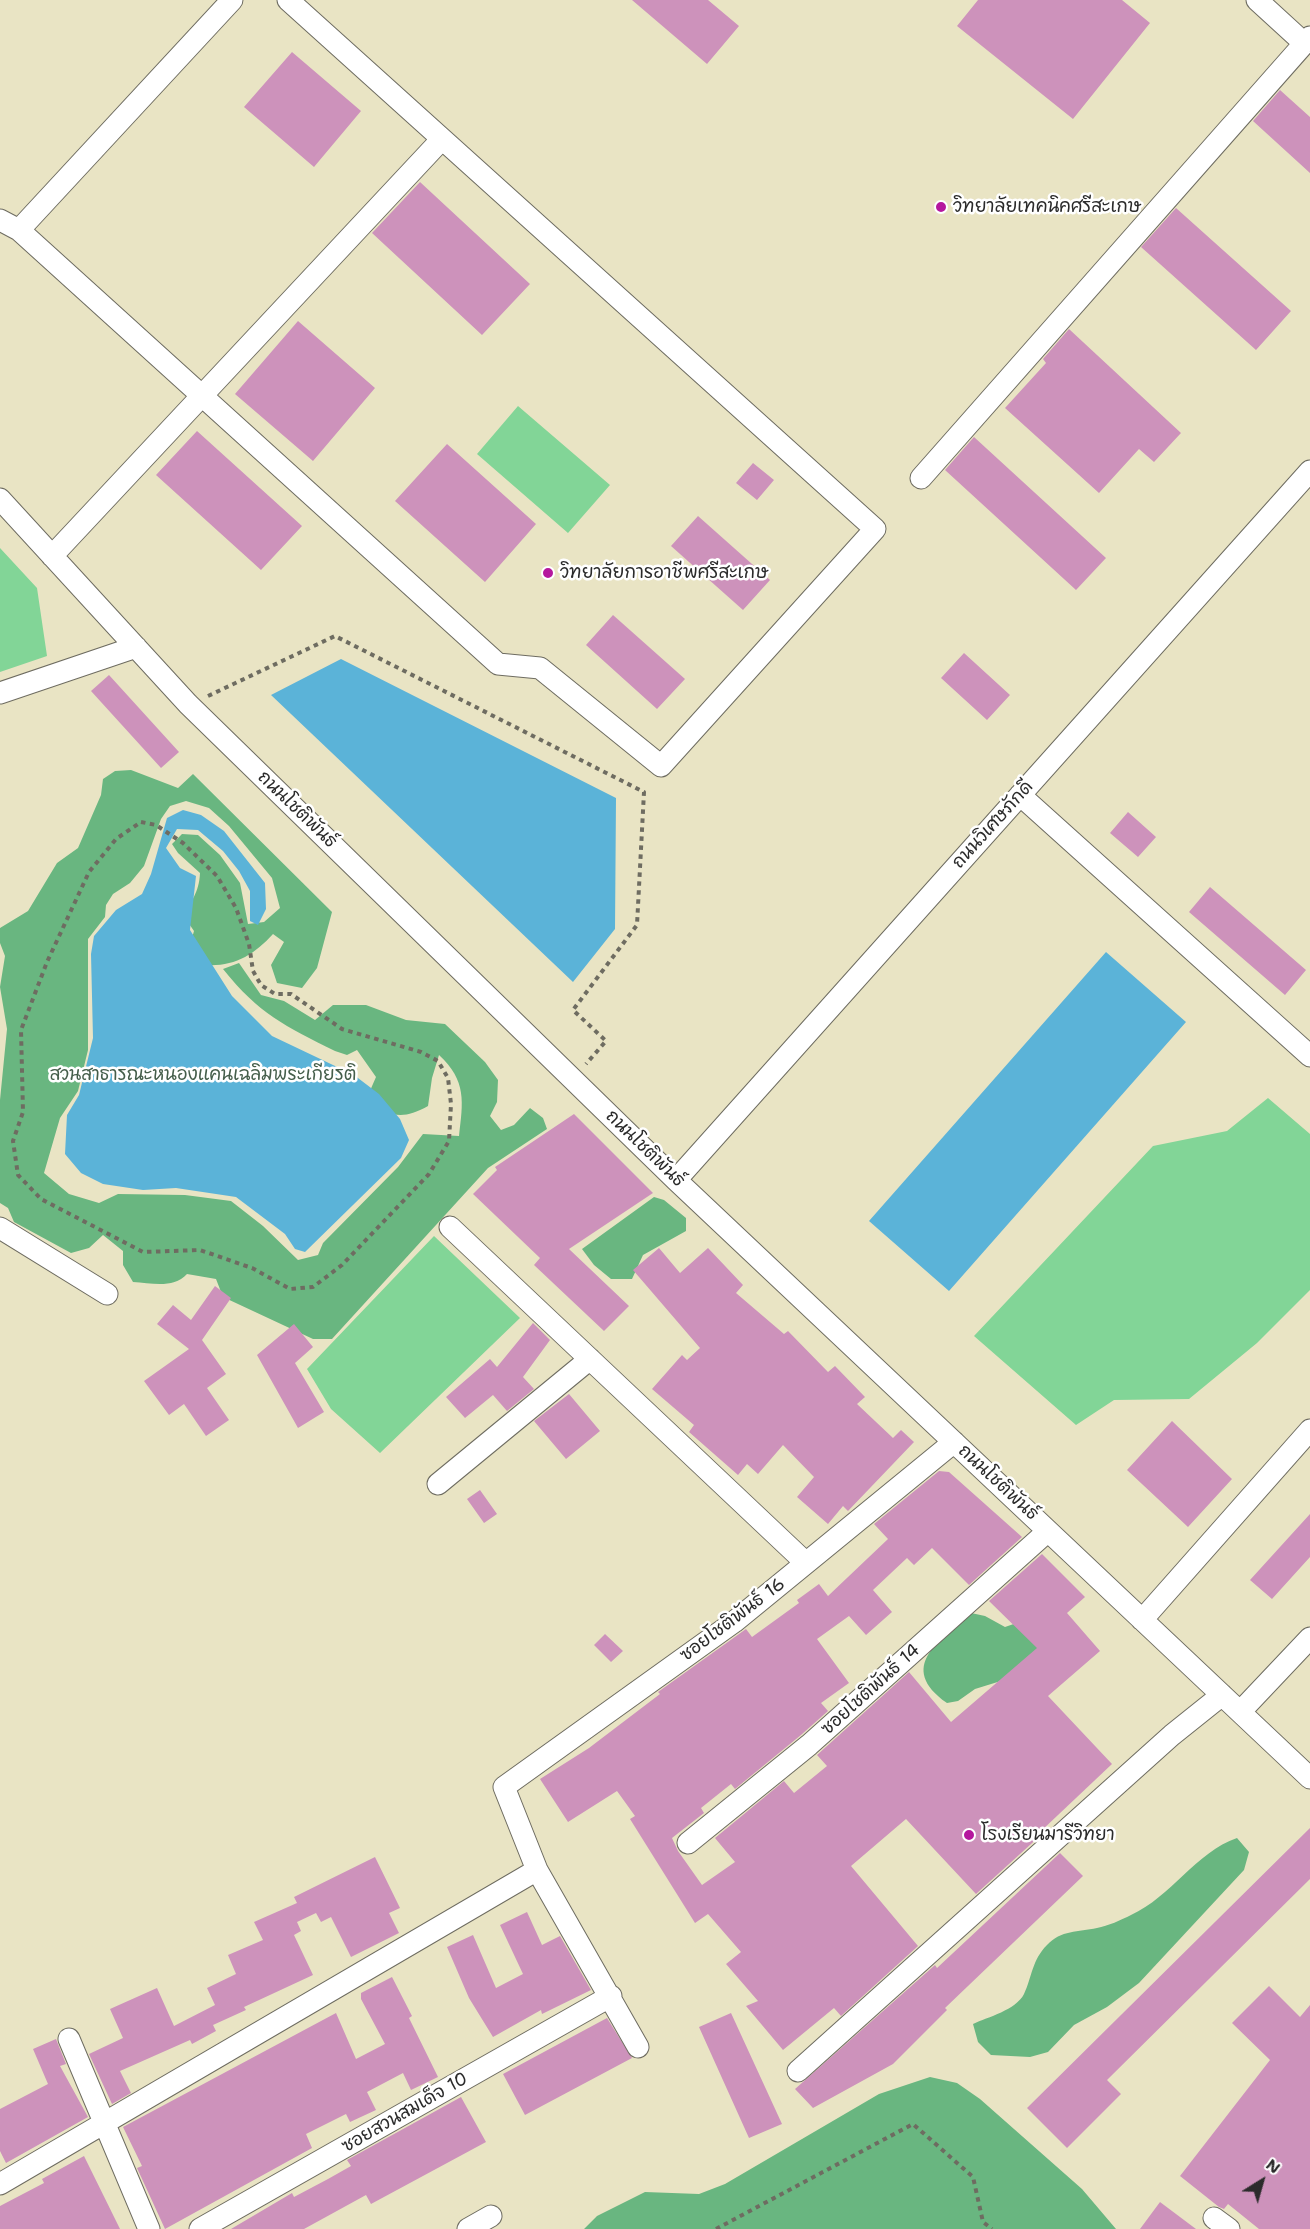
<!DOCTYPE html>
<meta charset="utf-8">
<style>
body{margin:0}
#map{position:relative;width:1310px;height:2229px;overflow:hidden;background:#e9e4c4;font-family:"Shantell Sans",sans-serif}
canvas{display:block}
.north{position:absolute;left:1232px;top:2151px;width:60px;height:60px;-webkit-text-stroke:4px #fff;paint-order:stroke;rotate:37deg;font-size:16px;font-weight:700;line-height:24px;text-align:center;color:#2b2b2b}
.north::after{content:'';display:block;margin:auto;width:21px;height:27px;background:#2b2b2b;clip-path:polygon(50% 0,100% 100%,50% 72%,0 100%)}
</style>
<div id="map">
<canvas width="1310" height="2229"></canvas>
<div class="north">N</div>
</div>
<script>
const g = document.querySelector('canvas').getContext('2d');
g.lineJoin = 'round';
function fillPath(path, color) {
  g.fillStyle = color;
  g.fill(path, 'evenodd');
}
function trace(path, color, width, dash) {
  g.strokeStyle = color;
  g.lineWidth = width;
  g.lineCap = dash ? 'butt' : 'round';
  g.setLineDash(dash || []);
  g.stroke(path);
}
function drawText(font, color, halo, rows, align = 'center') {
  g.font = font + ' "Shantell Sans","Playpen Sans Thai",sans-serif';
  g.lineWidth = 5;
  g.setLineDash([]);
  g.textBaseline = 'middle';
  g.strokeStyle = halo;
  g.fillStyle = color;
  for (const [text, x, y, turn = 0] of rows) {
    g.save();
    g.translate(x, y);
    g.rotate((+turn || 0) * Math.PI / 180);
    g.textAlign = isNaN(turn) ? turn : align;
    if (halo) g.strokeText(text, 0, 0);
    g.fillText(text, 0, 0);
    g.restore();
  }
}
fillPath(new Path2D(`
 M518,406L610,485L568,533L477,454Z
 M0,548L37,588L47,656L0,672Z
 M1268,1098L1310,1134V1290L1257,1343L1189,1399L1114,1400L1076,1425L974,1336L1153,1146L1227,1131Z
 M434,1236L520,1318L380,1453L331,1409L307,1369Z`), '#82d597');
fillPath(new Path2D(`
 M131,770L178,788L193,774L332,912L317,968L302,988L277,983L271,965L284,942L273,934C254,955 234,967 205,965L190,945L194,931L185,918C191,898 199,894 200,873L178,853L172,844L182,834L198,835L220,855L240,883L248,924L264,922L280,908L272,878L229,826L209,808L186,801L170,806L161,819L144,866L130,883L113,894L106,905L105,917L88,939V1050L78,1091L60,1118L44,1173L69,1194L99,1203L118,1194L185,1195L231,1201L263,1226L298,1260L318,1255L323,1243L398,1167L423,1134L459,1136C463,1102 467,1081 439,1055L432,1078L428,1106C401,1121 390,1116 366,1100L376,1077L357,1050L347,1055L335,1051C285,1026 259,1014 223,969L239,963L261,995L284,1001L315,1020L333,1005H366L406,1020L445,1024L485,1062L498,1080L497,1102L490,1116L501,1130L514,1125L530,1108L543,1118L547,1129L488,1168L332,1339H313L223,1297L216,1279L187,1274C173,1289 152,1283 133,1282L123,1265V1251L103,1235L89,1248L71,1253L14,1222L8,1208L0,1203V1100L7,1029L0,987L5,956L0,943V928L28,911L57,863L78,848L101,795L103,779L115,771Z
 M654,1197L664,1200L686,1218V1231L643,1255L632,1279H611L594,1265L582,1249Z
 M971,1613L985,1616L1005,1627L1031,1618L1047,1643L1017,1676L975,1689L958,1701L947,1703C896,1667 940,1640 971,1613Z
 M1237,1838L1249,1852L1244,1870L1139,1983L1107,2007L1074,2025L1048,2052L1030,2057L991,2055L978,2042L973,2024C988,2017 1016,2010 1024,1994C1032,1977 1032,1960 1047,1945C1061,1930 1078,1932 1097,1928C1108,1926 1121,1920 1131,1915C1171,1897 1196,1852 1237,1838Z
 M930,2077L957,2083L980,2099L1082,2189L1116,2229H584L597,2216L645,2192L699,2194L725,2184L879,2094Z`), '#69b680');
fillPath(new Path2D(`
 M341,659L616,798L615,929L573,982L271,695Z
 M183,810L201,815L224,831L265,883L266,909L258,925L250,921V891L239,871L223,851L198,830L177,829L166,848L180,868L196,876L190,930L232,996L272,1036L354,1075L379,1094L400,1119L409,1140L401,1158L305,1252L295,1249L285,1234L236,1197L176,1188L143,1190L103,1184L81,1173L65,1154L67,1115L79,1095L93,1038L91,954L94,936L116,910L142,894L151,874L167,818Z
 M1106,952L1186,1022L949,1291L869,1221Z`), '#5bb3d8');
fillPath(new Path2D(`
 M632,0H708L739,26L707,64Z
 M978,0H1122L1150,23L1073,119L957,26Z
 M292,52L361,111L314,167L244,107Z
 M1280,90L1310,117V173L1253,121Z
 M420,182L530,284L482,335L372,233Z
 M1176,208L1291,311L1256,350L1141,247Z
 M298,321L375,388L313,461L235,394Z
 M1069,329L1181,433L1154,462L1139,449L1099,493L1005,408L1046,363L1043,359Z
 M197,431L302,526L261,570L156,475Z
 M974,437L1106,558L1076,590L945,470Z
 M447,444L536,524L485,582L395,501Z
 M753,463L774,480L757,500L736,483Z
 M698,516L770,580L743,610L671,546Z
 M613,615L685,679L657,709L586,645Z
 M964,653L1010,695L987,720L941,678Z
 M109,675L179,752L161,768L91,691Z
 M1128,812L1156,837L1138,857L1110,833Z
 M1210,887L1306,970L1285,995L1189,912Z
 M574,1114L653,1193L569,1249L629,1306L604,1331L534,1265L540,1258L473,1194L497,1170L495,1167Z
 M659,1248L680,1273L708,1248L743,1285L736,1293L784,1334L788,1331L828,1372L835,1366L865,1397L857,1404L893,1438L901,1430L914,1442L848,1511L843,1506L828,1524L797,1497L814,1477L783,1445L758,1474L747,1464L738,1475L689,1432L694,1425L652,1389L682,1355L687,1360L700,1348L633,1270Z
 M215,1286L231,1298L202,1340L226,1374L207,1388L229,1420L206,1436L184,1404L169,1415L144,1381L189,1349L157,1324L173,1305L191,1320Z
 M533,1323L550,1340L523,1377L534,1389L507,1411L493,1395L465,1418L446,1397L490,1359L497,1367Z
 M294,1324L313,1347L295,1363L324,1412L298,1428L257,1355Z
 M569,1394L600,1431L566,1459L534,1421Z
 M1172,1421L1232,1479L1188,1527L1127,1470Z
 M939,1471L949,1472L1022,1537L969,1585L932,1548L914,1565L907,1558L873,1590L892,1612L866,1635L849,1616L817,1639L849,1683L821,1703L828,1711L801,1735L735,1789L731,1784L701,1808L704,1813L672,1838L678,1851L702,1885L735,1862L715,1838L784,1781L794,1793L827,1766L817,1755L909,1672L951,1722L1037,1648L989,1601L1042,1554L1085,1597L1067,1613L1100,1651L1048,1696L1112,1764L1040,1832L1042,1834L976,1894L906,1819L851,1866L918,1946L841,2016L834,2008L783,2050L746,2006L758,2001L726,1964L741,1952L708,1914L695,1923L630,1819L635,1816L617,1791L568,1822L540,1779L589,1748L660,1694L658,1692L746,1629L752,1637L799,1603L797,1600L819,1584L828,1596L888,1539L874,1524Z
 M480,1490L497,1514L484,1523L467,1499Z
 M1310,1514V1557L1272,1599L1250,1580Z
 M605,1634L623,1651L611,1662L594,1645Z
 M1310,1828V1879L1107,2080L1121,2094L1067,2148L1027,2108Z
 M1060,1853L1083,1876L945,2008L947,2010L893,2064L813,2108L795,2089L935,1965L937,1968Z
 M375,1857L400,1908L389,1913L399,1933L351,1957L331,1917L321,1922L316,1913L297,1922L301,1931L294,1935L313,1975L244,2007L246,2010L213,2025L216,2031L192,2044L190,2040L120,2071L131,2093L112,2104L89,2054L123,2038L110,2009L157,1988L174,2026L215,2005L207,1988L236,1974L228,1955L263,1940L254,1922L297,1903L294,1897Z
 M527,1912L542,1945L560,1936L591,1990L542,2014L541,2010L493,2037L469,1998L447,1947L473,1935L496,1988L523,1974L500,1925Z
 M392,1977L412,2016L409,2018L438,2077L411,2090L403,2073L367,2092L376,2110L350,2122L346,2114L306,2134L312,2148L165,2229L137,2168L142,2166L123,2127L336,2013L356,2059L385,2044L361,1999V1993Z
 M1269,1986L1300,2017L1310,2005V2229H1259L1228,2204L1224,2209L1219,2207L1180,2176L1270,2060L1232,2023Z
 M731,2013L782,2124L749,2138L699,2027Z
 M607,2018L632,2058L525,2115L503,2074Z
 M56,2039L66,2064L60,2066L88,2117L6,2163L0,2151V2109L48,2084L33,2049Z
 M461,2097L486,2142L371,2204L366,2195L304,2229H231L292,2193L294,2197L328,2179L351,2166L347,2160Z
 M84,2156L120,2229H0V2206L44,2183L42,2179Z
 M1160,2202L1196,2229H1140Z`), '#cd92bb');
const minor = new Path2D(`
 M1257,0L1304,43
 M0,220L19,230L498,664L540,668L661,766L875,529L288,0
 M19,230L232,0
 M921,478L1310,37
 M0,499L188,704L676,1180L1310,1778
 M52,556L442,139
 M0,693L136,647
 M1020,795L1310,1056
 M676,1180L1310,471
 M450,1227L806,1563
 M0,1228L107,1294
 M438,1484L590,1359
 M1142,1620L1310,1430
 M1240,1712L1310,1638
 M688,1843L809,1745L1048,1531
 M69,2039L149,2229
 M638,2047L537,1870L504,1787L734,1622L954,1442
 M798,2071L1172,1735L1222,1695
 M0,2184L537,1870
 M1214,2218L1229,2229
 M200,2229L611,1996
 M468,2229L491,2216`);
trace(minor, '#6e6c61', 23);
trace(new Path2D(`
 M208,696L335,636L644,792L637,925L573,1010L606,1041L586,1064
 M141,822L156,825L183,843L217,876L236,908L249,944L253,971L261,985L275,994H291L342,1029L421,1052L438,1061L448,1078L451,1104L449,1141L429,1174L342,1265L313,1287L290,1289L252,1268L200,1250L143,1252L41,1199L18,1175L13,1141L23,1112L21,1030L47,962L89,872L116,839Z
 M716,2229L913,2124L973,2177L983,2222L992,2229`), '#6e6c61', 4, [4.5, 4.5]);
trace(minor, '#fff', 21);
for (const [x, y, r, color] of [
 [941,207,6,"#b5179e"],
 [548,573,6,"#b5179e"],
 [969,1835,6,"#b5179e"]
]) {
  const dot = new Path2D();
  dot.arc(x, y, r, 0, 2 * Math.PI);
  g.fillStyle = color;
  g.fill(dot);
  trace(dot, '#fff', 2);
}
drawText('18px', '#2b2b2b', '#fff', [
 ["วิทยาลัยเทคนิคศรีสะเกษ",953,207],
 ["วิทยาลัยการอาชีพศรีสะเกษ",560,573],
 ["โรงเรียนมารีวิทยา",981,1835]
], 'left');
drawText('18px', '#2b2b2b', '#fff', [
 ["ถนนโชติพันธ์",297,810,44],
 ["ถนนวิเศษภักดี",993,825,-48],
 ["ถนนโชติพันธ์",645,1149,44],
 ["ถนนโชติพันธ์",998,1483,43],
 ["ซอยโชติพันธ์ 16",733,1620,-37],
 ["ซอยโชติพันธ์ 14",871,1690,-42],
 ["ซอยสวนสมเด็จ 10",405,2113,-30]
]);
drawText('18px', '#455e4b', '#fff', [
 ["สวนสาธารณะหนองแคนเฉลิมพระเกียรติ",203,1075]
]);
</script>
